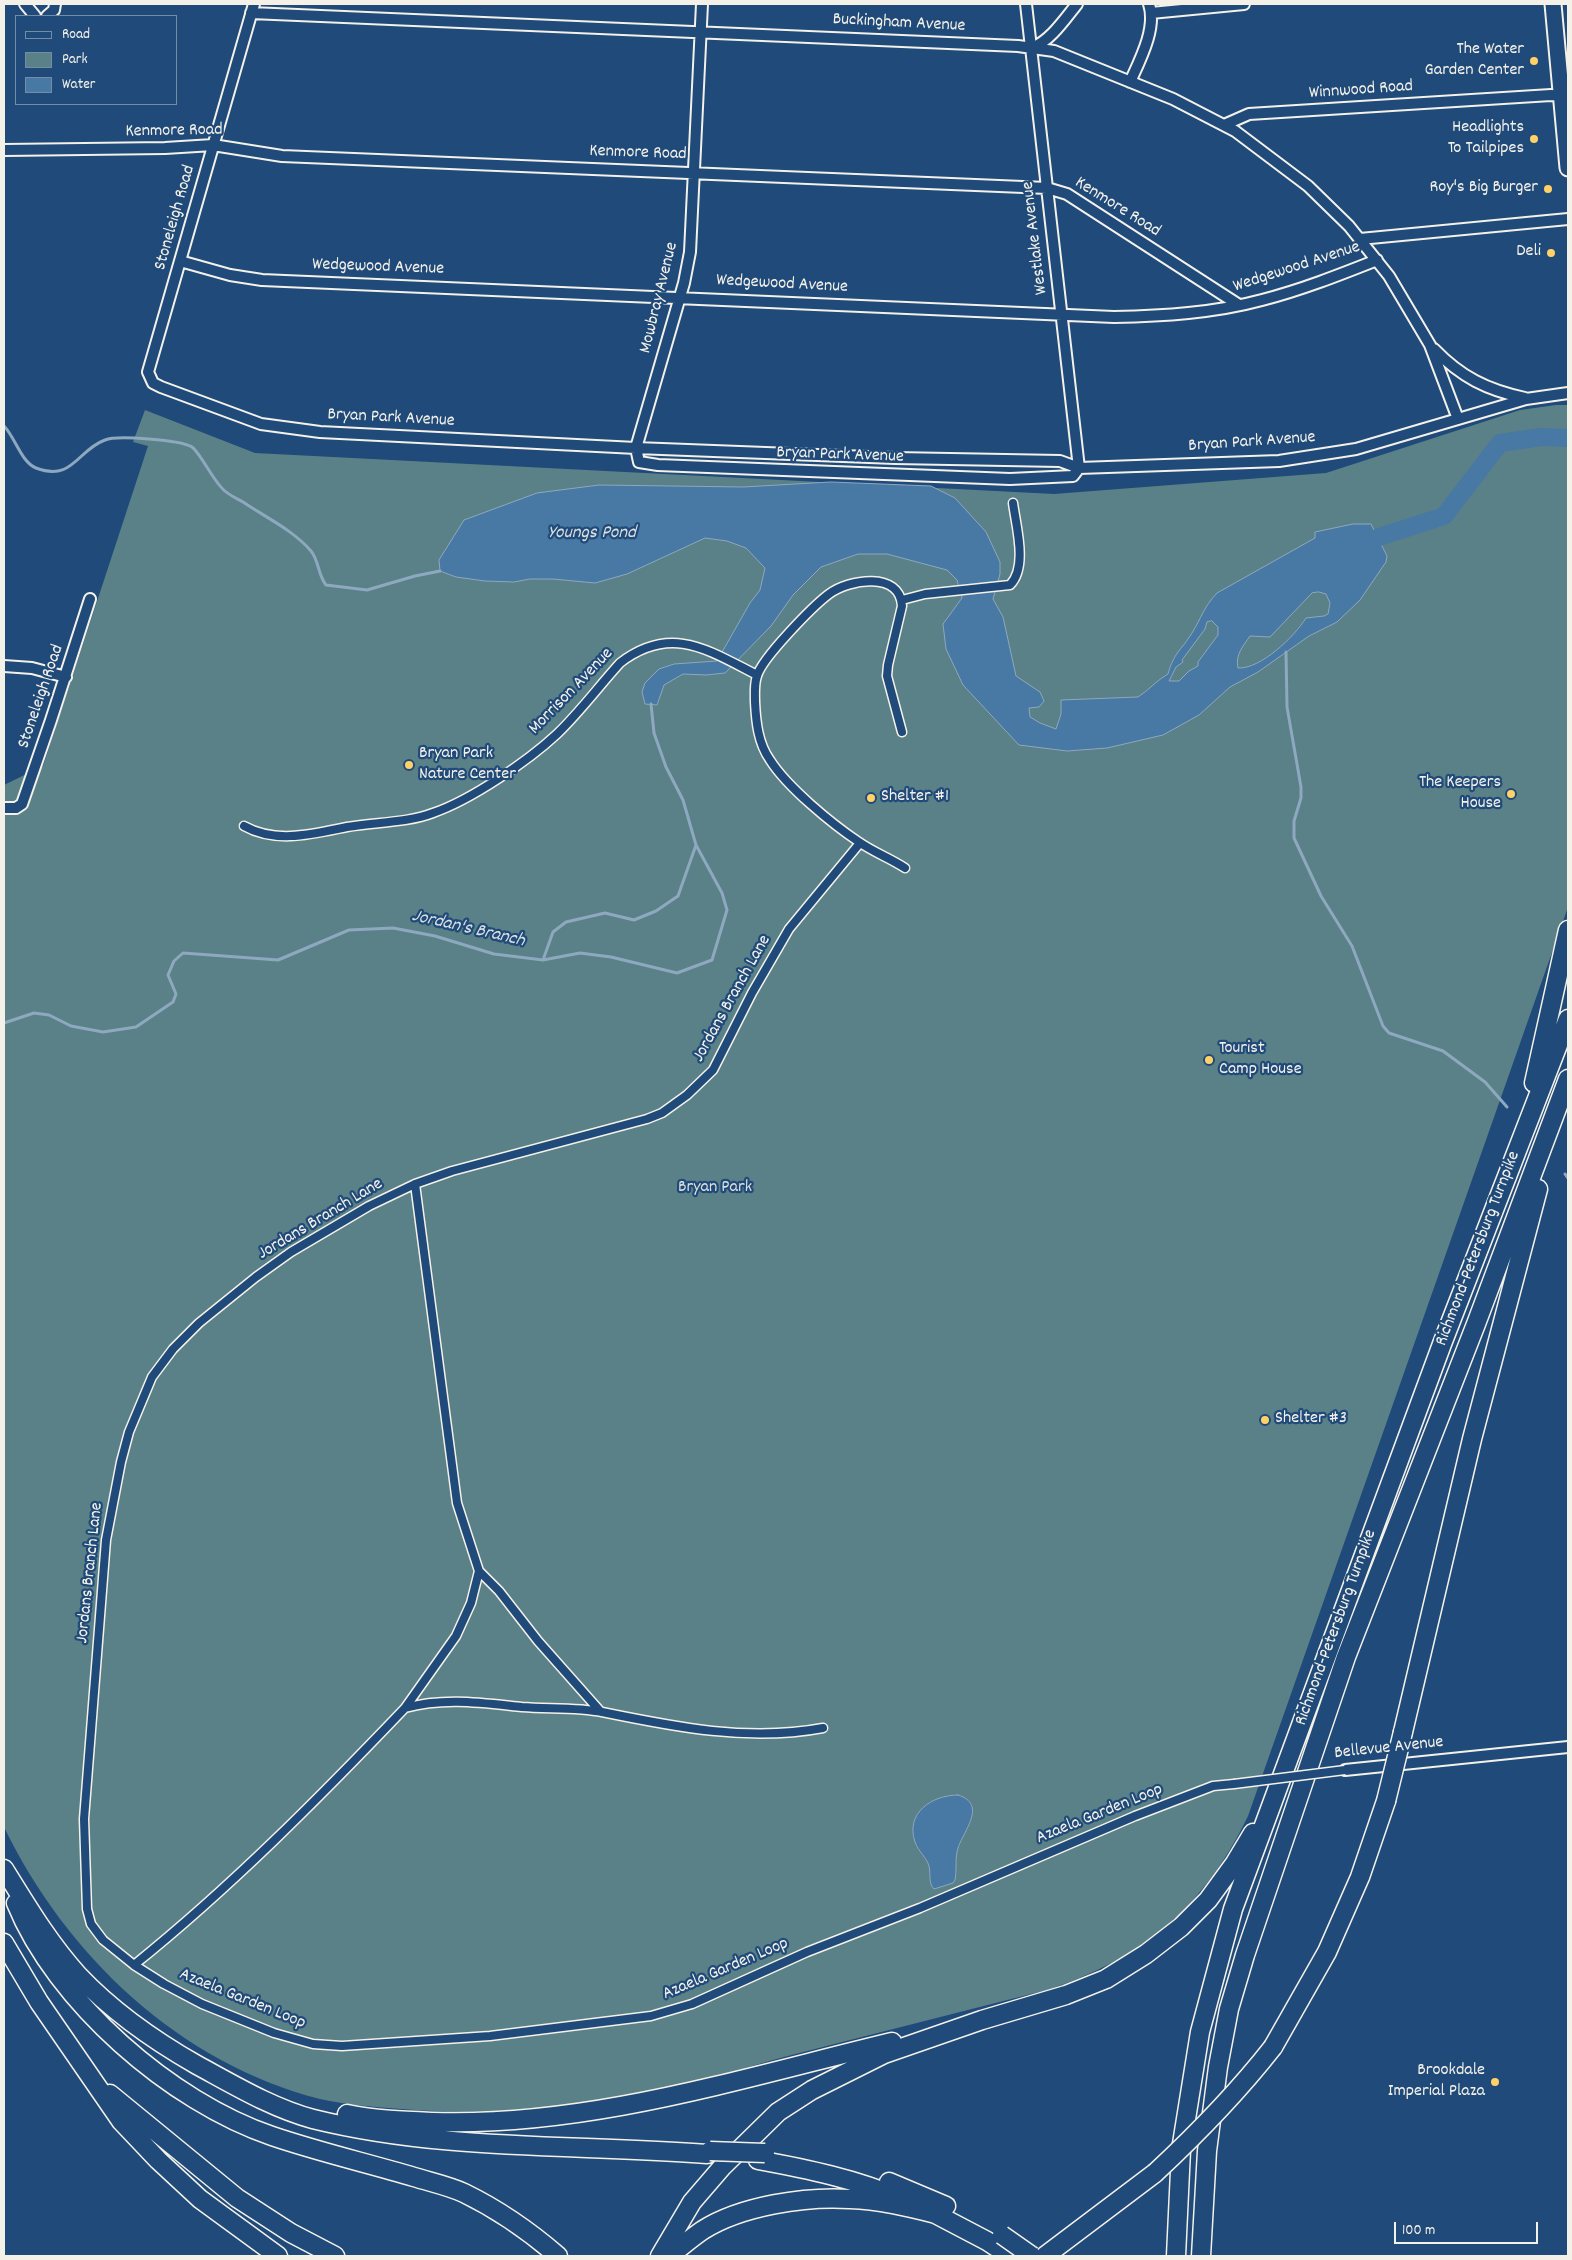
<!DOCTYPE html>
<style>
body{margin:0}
#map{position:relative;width:1572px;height:2260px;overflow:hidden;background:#1f4a7a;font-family:Dekko,sans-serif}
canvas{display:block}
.frame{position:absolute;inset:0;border:5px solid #f4f1e8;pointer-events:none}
.legend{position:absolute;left:15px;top:15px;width:162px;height:90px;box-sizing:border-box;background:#1f4a7a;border:1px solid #748da6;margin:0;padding:6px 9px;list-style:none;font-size:15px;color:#f4f1e8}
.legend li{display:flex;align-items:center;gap:10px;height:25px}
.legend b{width:25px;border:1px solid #748da6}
.scale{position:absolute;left:1394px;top:2222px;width:144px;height:22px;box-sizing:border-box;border:2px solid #f4f1e8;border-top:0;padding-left:6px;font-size:15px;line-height:18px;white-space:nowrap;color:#f4f1e8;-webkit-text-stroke:4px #1f4a7a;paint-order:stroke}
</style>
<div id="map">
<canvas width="1572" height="2260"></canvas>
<div class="frame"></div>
<ul class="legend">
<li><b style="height:6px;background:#1f4a7a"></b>Road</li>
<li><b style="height:14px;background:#5a8187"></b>Park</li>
<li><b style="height:14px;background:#4878a4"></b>Water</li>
</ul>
<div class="scale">100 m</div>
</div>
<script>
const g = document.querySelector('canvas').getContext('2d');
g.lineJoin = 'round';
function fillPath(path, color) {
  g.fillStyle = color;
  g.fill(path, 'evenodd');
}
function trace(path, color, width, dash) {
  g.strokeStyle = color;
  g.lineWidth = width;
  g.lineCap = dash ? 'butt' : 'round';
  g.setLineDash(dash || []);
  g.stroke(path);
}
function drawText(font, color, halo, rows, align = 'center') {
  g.font = font + ' Dekko,sans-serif';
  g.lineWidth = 4.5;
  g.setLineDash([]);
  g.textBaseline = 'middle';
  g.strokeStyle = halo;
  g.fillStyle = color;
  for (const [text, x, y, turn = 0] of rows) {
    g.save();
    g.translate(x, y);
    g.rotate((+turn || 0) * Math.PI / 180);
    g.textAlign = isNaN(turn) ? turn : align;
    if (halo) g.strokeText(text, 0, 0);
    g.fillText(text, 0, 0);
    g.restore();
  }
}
fillPath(new Path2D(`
 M1556,405H1568V907L1248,1816C1205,1906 1142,1959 1047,1990C960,2012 872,2034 784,2057C741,2068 698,2085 654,2093C570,2108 487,2116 402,2109C375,2107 346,2105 320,2099C179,2063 66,1955 4,1827V785L43,766L148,446L133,442L145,410L255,453L1054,494L1326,473L1520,410Z`), '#5a8187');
const water = new Path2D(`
 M831,482L931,486L955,498L986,532L1000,562V574L993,599L1003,617L1016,676L1040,692L1044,701L1039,707L1029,708L1030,717L1040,723L1056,729L1061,714V700L1138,697C1149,690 1157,680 1168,674C1174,652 1181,651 1192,633C1202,617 1203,608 1217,593L1315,538V532L1353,524H1371L1387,556L1386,562L1360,600L1337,622L1309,636L1258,672L1230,687L1199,715L1163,735L1107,748L1067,751L1019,745L963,685L946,649L943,624L962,598L957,580L947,570L887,554H858L821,567L793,595L771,626L725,673L706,675L683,674L664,685L657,705L645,704L642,692L645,683L659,669L674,664L717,661L750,603L760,590L765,568L746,548L727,541L705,538L627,574L595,583L553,579H530L514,582L485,581L456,577L440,571L439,560L464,520L537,493L599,485L743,487ZM1319,592L1326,594L1330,603L1328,614L1324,616L1306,618C1294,637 1261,669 1238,668C1235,655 1243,646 1250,636L1270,637L1312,593ZM1212,621L1218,627V635L1198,662V666L1189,671L1179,681H1169L1176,667L1183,662L1182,660L1205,629L1207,622Z
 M958,1795C990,1805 960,1834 957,1852C955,1861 957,1870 955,1880L953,1883L934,1889C928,1883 931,1874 929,1866C927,1858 918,1851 915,1842C905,1813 932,1795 958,1795Z`);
fillPath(water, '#4878a4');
trace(water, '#8da8bf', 1);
trace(new Path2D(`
 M4,426C15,437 21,462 36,468C73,482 77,450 105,440C117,435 181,440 192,447C200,453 212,478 221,487C226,494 236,498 243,502C265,517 293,530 311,551C319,561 318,575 326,585L367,590L415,576L440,571
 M1286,652L1287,707L1301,787V798L1294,821V838L1321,896L1352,946L1383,1026L1389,1033L1443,1051L1485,1082L1507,1107
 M543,960L553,932L566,922L605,913L634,920L656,911L678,896L696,845
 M4,1023L34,1013L49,1015L71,1026L103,1032L136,1027L173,1002L176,994L168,975L174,961L183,953L278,960L349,930L393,928L435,936L494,954L543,960L580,953L611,957L677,973L712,960L727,910L722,893L696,845L683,800L666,767L654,733L651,704
 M1565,1174L1568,1178`), '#8da8bf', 3);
trace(new Path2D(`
 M1379,537L1444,516L1500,443L1541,437L1568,438`), '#4878a4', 18);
const pedestrian = new Path2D(`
 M902,600L925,594L1010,585C1028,567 1016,526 1013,503
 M902,732L887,676L888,665L902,606C900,571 849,579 829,594C813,606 762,658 757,676C754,684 755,694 755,702C756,722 758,743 770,760C787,787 832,824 859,842C873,852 890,858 905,868
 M244,826C276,844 313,834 347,827C375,822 407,823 433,813C471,800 528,761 557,734C580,712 599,686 620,663C671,624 708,650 757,675
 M479,1571L499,1591L538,1641L600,1711
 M405,1708L456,1636L471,1603L479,1571L457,1503L415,1184
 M823,1728C749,1742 675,1727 602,1712C578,1707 547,1709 522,1707C483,1703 444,1697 405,1708C319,1798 231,1887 134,1965L164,1984L202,2004L274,2033L313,2044L342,2046L490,2036L651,2016L692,2004L807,1952L920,1908L1135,1816L1213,1786L1234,1784
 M134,1965L103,1940L91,1924L87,1909L84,1819L106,1540L121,1462L129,1432L152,1377L173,1349L199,1323L256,1277L291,1252L369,1206L415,1184L452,1171L647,1119L662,1113L687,1095L713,1070L752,993L789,929L860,843`);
const minor = new Path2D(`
 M25,4L35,16
 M254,4L148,372L153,383L161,387L261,424L320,432L636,448L895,458L1060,461L1079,468L1279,461L1356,449L1526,399L1568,393
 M702,4L690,252L684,283L636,448L639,462L658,465L1010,479L1073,476L1079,468
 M1026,4L1079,468
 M251,13L1018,46L1054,51L1173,99L1235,131L1308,186L1349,226L1389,276L1430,345L1458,419
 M1151,13L1244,4
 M47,16L54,10L55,4
 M1032,48C1051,40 1064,20 1077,4
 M1130,82C1140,60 1157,28 1149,4
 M1224,125L1249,114L1551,95L1567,96
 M4,150L165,148L213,145L282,156L1047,188L1067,194L1239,305
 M1360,239L1568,219
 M180,261L230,275L262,280L1114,317C1163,316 1214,313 1262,300C1301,290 1339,275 1377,260
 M1434,349C1461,377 1487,390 1525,398
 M4,666L32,668L66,677
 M4,808H16L22,804L51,720L90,599
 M1345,1770L1568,1747`);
const primary = new Path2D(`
 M1553,4L1568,168`);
const motorway = new Path2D(`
 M1534,1083L1568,930
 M1403,1732L1472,1439L1538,1189
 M4,1869C27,1906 49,1943 78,1975C112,2011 153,2040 197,2065C234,2085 272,2108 313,2119C442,2151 576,2144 707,2154
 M16,1903C56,2002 171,2102 272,2136C319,2152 367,2163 414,2177C430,2182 449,2186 464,2193C499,2210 529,2231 558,2256
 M4,1943L39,2002L121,2121L158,2160L200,2199L278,2256
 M1273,2047L1327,1952L1360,1877L1386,1801
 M110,2094L237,2198L291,2233L335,2256
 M347,2114C375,2120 405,2121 433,2122C589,2127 742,2078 892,2042
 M758,2160C807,2169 856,2179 902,2199
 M889,2182L946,2206
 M926,2209L987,2241L1010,2256
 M660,2256L692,2202L723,2166L778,2112L812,2090L884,2054L982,2020L1066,1995L1106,1979L1146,1954L1181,1927L1208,1900L1235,1863L1253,1833
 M669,2256C680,2248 691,2238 703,2230C741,2206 805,2196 850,2199C879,2200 908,2207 936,2214
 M1045,2256L1155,2173
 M1176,2256L1181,2150L1200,2032L1233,1909L1442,1344L1568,1019
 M1201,2256L1207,2151L1218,2067L1229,2009L1245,1955L1346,1657L1476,1324L1568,1079`);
trace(pedestrian, '#f4f1e8', 11);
trace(minor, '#f4f1e8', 14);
trace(primary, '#f4f1e8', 19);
trace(motorway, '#f4f1e8', 21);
trace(pedestrian, '#1f4a7a', 8);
trace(minor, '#1f4a7a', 10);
trace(primary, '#1f4a7a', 15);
trace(motorway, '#1f4a7a', 18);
const pedestrianBridge = new Path2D(`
 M1234,1784L1345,1770`);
const motorwayBridge = new Path2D(`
 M1386,1801L1403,1732
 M710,2151L765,2153
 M1155,2173C1198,2133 1237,2093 1273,2047
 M1002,2235L1032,2256`);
trace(pedestrianBridge, '#f4f1e8', 11, []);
trace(motorwayBridge, '#f4f1e8', 21, []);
trace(pedestrianBridge, '#1f4a7a', 8);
trace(motorwayBridge, '#1f4a7a', 18);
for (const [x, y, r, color] of [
 [1534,61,5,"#ffd166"],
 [1534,139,5,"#ffd166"],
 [1548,189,5,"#ffd166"],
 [1551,253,5,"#ffd166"],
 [409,765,5,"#ffd166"],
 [1511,794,5,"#ffd166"],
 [871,798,5,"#ffd166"],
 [1209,1060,5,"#ffd166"],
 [1265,1420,5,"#ffd166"],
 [1495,2082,5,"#ffd166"]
]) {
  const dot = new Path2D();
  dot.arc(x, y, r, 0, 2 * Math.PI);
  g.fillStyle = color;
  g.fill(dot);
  trace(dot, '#1f4a7a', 2);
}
drawText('18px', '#f4f1e8', '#1f4a7a', [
 ["Buckingham Avenue",899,24,3],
 ["Winnwood Road",1361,91,-4],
 ["Kenmore Road",174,132,-1],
 ["Kenmore Road",638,154,2],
 ["Kenmore Road",1117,208,32],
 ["Stoneleigh Road",176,218,-74],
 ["Westlake Avenue",1036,238,-97],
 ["Wedgewood Avenue",378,268,2],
 ["Wedgewood Avenue",1297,268,-18],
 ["Wedgewood Avenue",782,285,3],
 ["Mowbray Avenue",660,298,-76],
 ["Bryan Park Avenue",391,419,3],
 ["Bryan Park Avenue",1252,443,-4],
 ["Bryan Park Avenue",840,456,2],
 ["Morrison Avenue",572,692,-46],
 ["Stoneleigh Road",42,697,-71],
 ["Jordans Branch Lane",733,999,-61],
 ["Jordans Branch Lane",321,1220,-31],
 ["Richmond-Petersburg Turnpike",1479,1249,-69],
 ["Jordans Branch Lane",91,1573,-84],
 ["Richmond-Petersburg Turnpike",1337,1628,-70],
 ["Bellevue Avenue",1389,1749,-6],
 ["Azaela Garden Loop",1100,1815,-22],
 ["Azaela Garden Loop",726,1970,-23],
 ["Azaela Garden Loop",242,2000,22]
]);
drawText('18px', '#f4f1e8', '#1f4a7a', [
 ["The Water",1524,51],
 ["Garden Center",1524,72],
 ["Headlights",1524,129],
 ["To Tailpipes",1524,150],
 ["Roy's Big Burger",1538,189],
 ["Deli",1541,253],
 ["Bryan Park",419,755,"left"],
 ["Nature Center",419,776,"left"],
 ["The Keepers",1501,784],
 ["House",1501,805],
 ["Shelter #1",881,798,"left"],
 ["Tourist",1219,1050,"left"],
 ["Camp House",1219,1071,"left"],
 ["Shelter #3",1275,1420,"left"],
 ["Brookdale",1485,2072],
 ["Imperial Plaza",1485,2093]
], 'right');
drawText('18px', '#dde0d9', '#1f4a7a', [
 ["Bryan Park",715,1189]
]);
drawText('italic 19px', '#dadfde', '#1f4a7a', [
 ["Youngs Pond",592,534],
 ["Jordan's Branch",468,930,13]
]);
</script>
